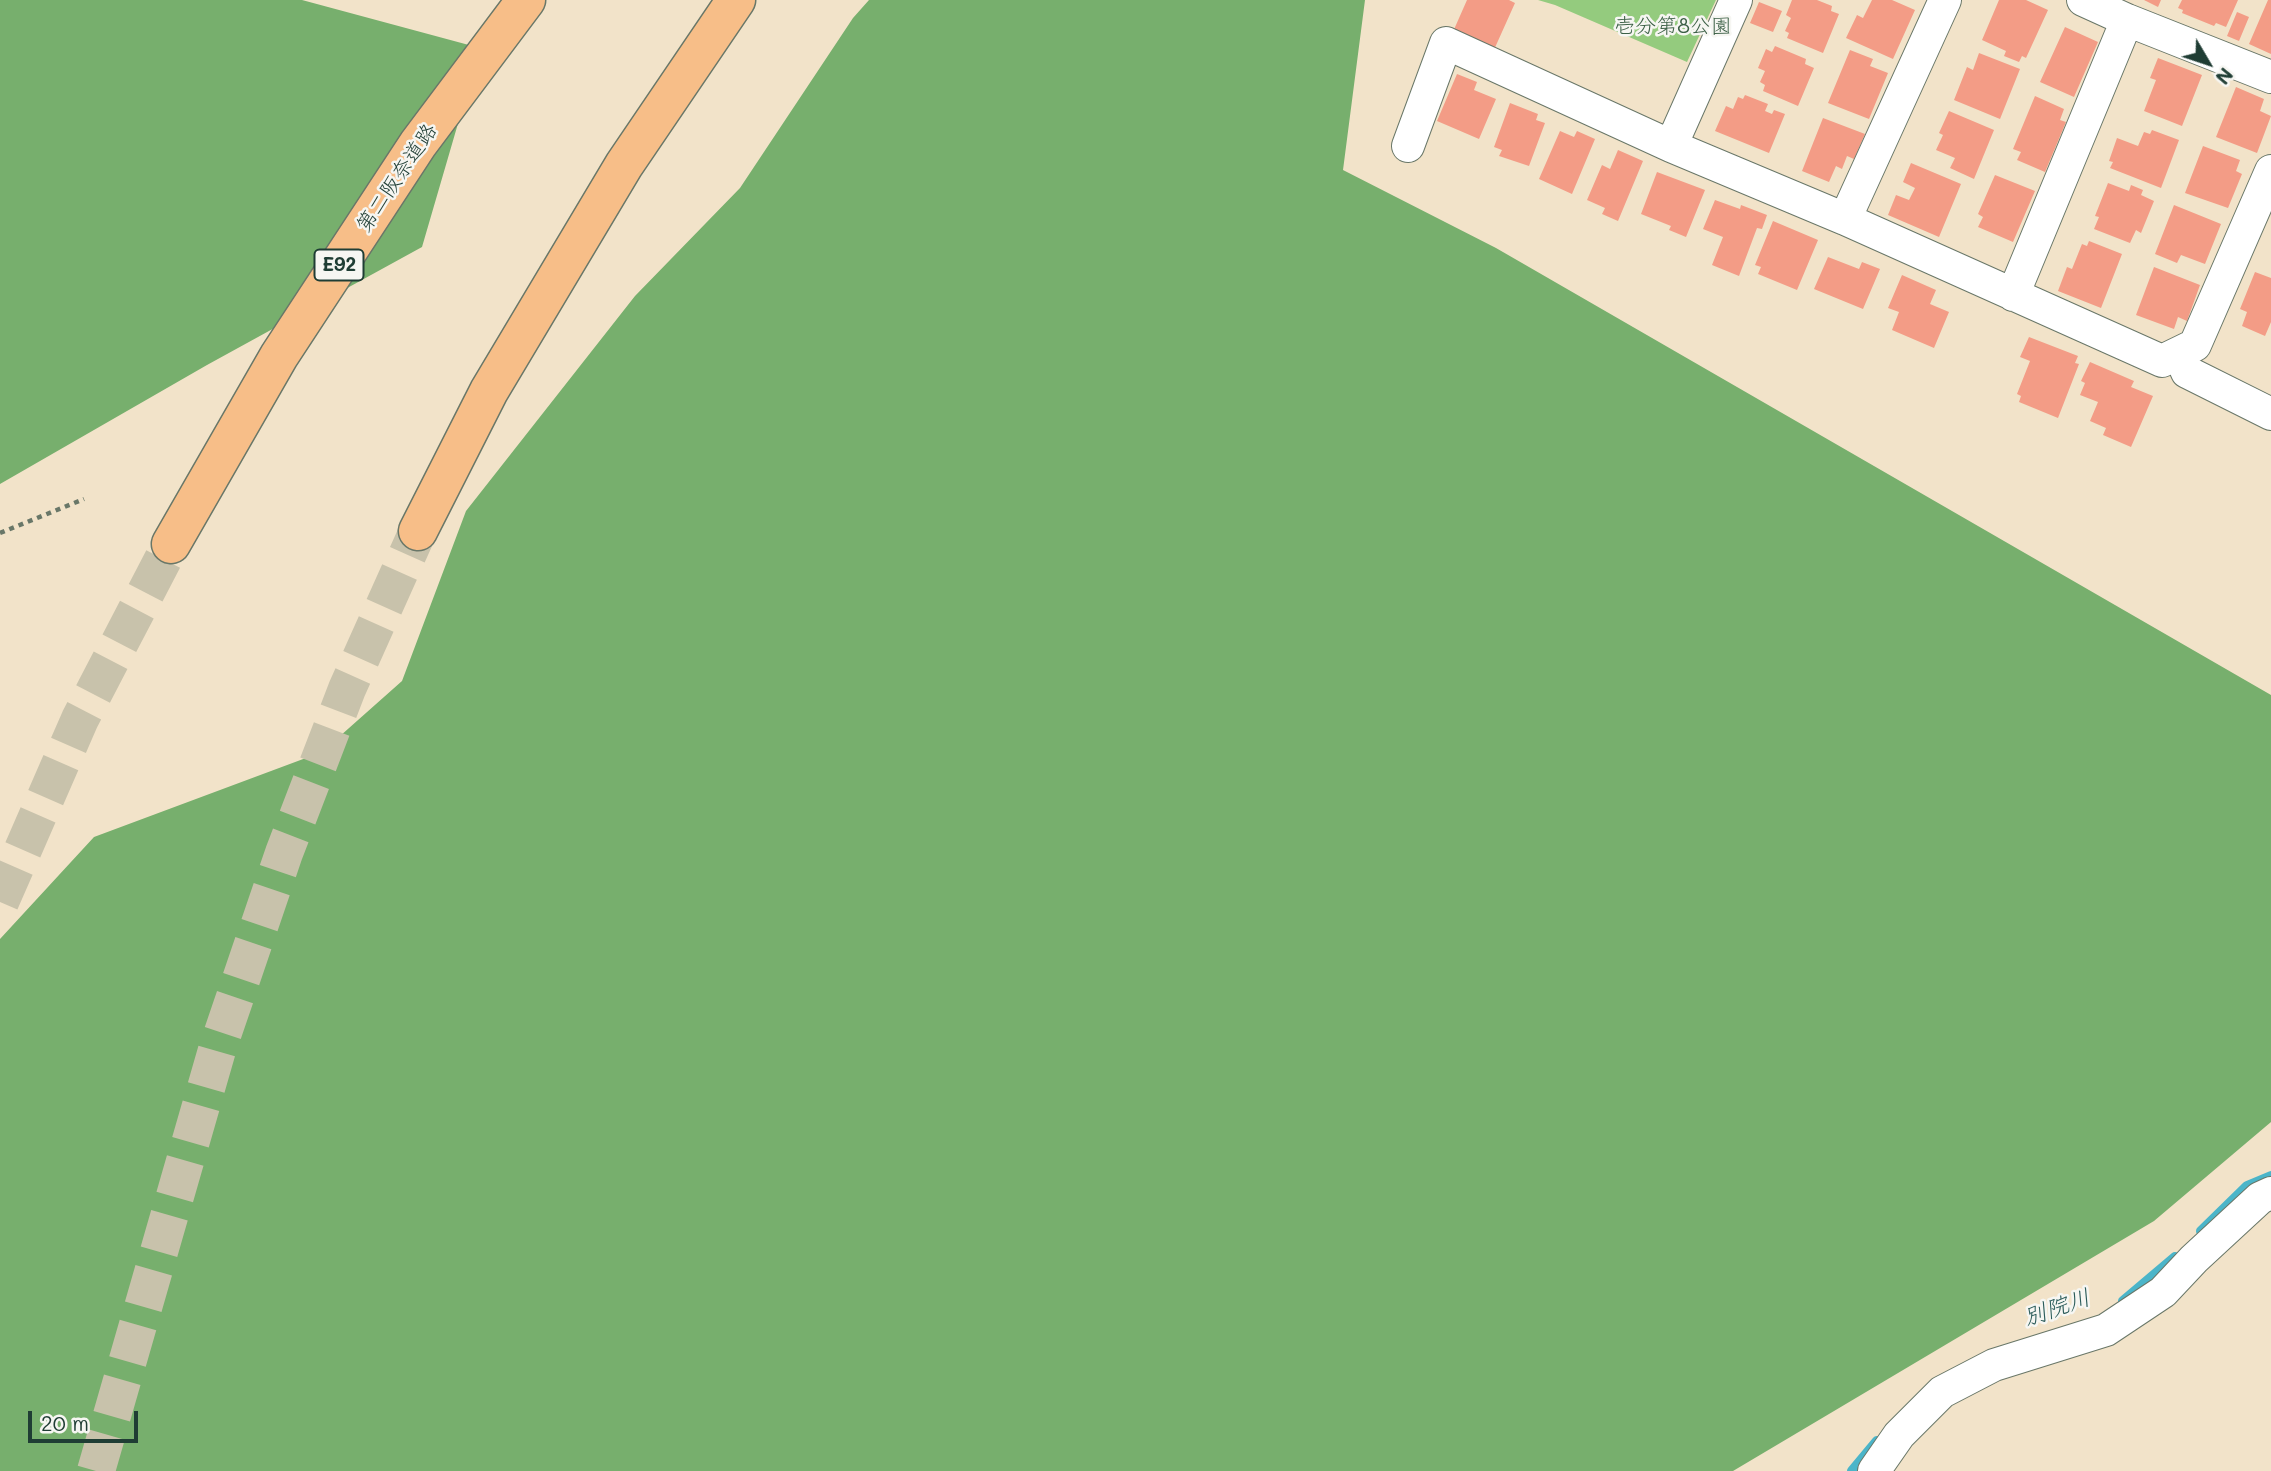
<!DOCTYPE html>
<meta charset="utf-8">
<style>
body{margin:0}
#map{position:relative;width:2271px;height:1471px;overflow:hidden;background:#f2e3c9;font-family:Mali,sans-serif}
canvas{display:block}
.north{position:absolute;left:2173px;top:28px;width:70px;height:70px;-webkit-text-stroke:5px #f6f6f2;paint-order:stroke;rotate:129deg;font-size:19px;font-weight:700;line-height:28px;text-align:center;color:#1f3d34}
.north::after{content:'';display:block;margin:auto;width:24px;height:32px;background:#1f3d34;clip-path:polygon(50% 0,100% 100%,50% 72%,0 100%)}
.scale{position:absolute;left:28px;top:1411px;width:110px;height:32px;box-sizing:border-box;border:4px solid #1f3d34;border-top:0;padding-left:9px;font-size:21px;line-height:24px;white-space:nowrap;color:#1f3d34;-webkit-text-stroke:5px #f6f6f2;paint-order:stroke}
</style>
<div id="map">
<canvas width="2271" height="1471"></canvas>
<div class="north">N</div>
<div class="scale">20 m</div>
</div>
<script>
const g = document.querySelector('canvas').getContext('2d');
g.lineJoin = 'round';
function fillPath(path, color) {
  g.fillStyle = color;
  g.fill(path, 'evenodd');
}
function trace(path, color, width, dash) {
  g.strokeStyle = color;
  g.lineWidth = width;
  g.lineCap = dash ? 'butt' : 'round';
  g.setLineDash(dash || []);
  g.stroke(path);
}
function drawText(font, color, halo, rows, align = 'center') {
  g.font = font + ' Mali,"Klee One",sans-serif';
  g.lineWidth = 5;
  g.setLineDash([]);
  g.textBaseline = 'middle';
  g.strokeStyle = halo;
  g.fillStyle = color;
  for (const [text, x, y, turn = 0] of rows) {
    g.save();
    g.translate(x, y);
    g.rotate((+turn || 0) * Math.PI / 180);
    g.textAlign = isNaN(turn) ? turn : align;
    if (halo) g.strokeText(text, 0, 0);
    g.fillText(text, 0, 0);
    g.restore();
  }
}
fillPath(new Path2D(`
 M1538,0H1716L1687,62L1555,5Z`), '#94cb7e');
fillPath(new Path2D(`
 M0,0H302L480,48L422,247L207,365L0,484Z
 M869,0H1365L1343,170L1496,248L2271,695V1122L2154,1221L1733,1471H0V939L94,837L322,752L402,681L466,511L635,296L740,188L853,18Z`), '#77af6d');
trace(new Path2D(`
 M2201,1231L2247,1186L2271,1176
 M2123,1301L2175,1257
 M1852,1471L1877,1441`), '#4bb5c9', 10);
fillPath(new Path2D(`
 M1467,0H1509L1515,3L1493,52L1452,34Z
 M1792,0H1817L1832,6L1831,11L1839,14L1823,53L1787,38L1789,33L1785,31L1791,18L1786,15Z
 M1872,0H1892L1915,10L1893,59L1846,38L1857,15L1863,18Z
 M1999,0H2026L2048,10L2026,58L2022,56L2019,62L2004,56L2006,51L1982,40Z
 M2144,0H2161L2158,7Z
 M2182,0H2238L2226,27L2216,23L2214,26L2182,13L2183,10L2178,8Z
 M2268,0H2271V54L2249,44Z
 M1759,2L1782,11L1773,32L1750,23Z
 M2237,12L2249,17L2239,41L2227,36Z
 M2065,27L2098,42L2074,97L2040,82Z
 M1775,46L1806,59L1805,64L1814,68L1798,106L1763,91L1765,85L1760,82L1765,71L1758,68L1766,49L1772,52Z
 M1850,50L1873,59L1870,66L1888,73L1869,119L1828,103Z
 M1979,53L2020,69L2000,119L1954,100L1967,67L1973,70Z
 M2158,58L2202,75L2182,126L2144,111L2156,80L2150,78Z
 M1457,74L1477,82L1474,90L1496,99L1479,139L1437,121Z
 M2236,87L2264,99L2260,111L2271,116L2257,153L2216,137Z
 M1745,95L1768,104L1765,111L1772,114L1774,110L1785,114L1769,153L1715,131L1726,106L1733,109L1738,97L1743,99Z
 M2035,96L2064,109L2060,120L2066,122L2045,172L2017,160L2021,152L2013,149Z
 M1510,103L1538,114L1536,120L1545,123L1529,166L1499,156L1502,150L1494,147Z
 M1949,111L1994,130L1974,179L1950,168L1955,158L1936,150L1943,135L1939,133Z
 M1823,118L1865,134L1854,159L1847,156L1842,169L1836,166L1829,182L1802,171Z
 M2152,130L2179,140L2161,188L2110,168L2113,162L2109,161L2117,138L2138,146L2144,132L2150,134Z
 M1560,131L1574,137L1577,131L1595,139L1572,194L1539,179Z
 M2203,146L2240,160L2236,171L2242,174L2228,208L2185,193Z
 M1618,150L1643,161L1618,221L1602,214L1605,208L1587,200L1602,165L1610,169Z
 M1911,163L1961,184L1939,237L1888,215L1896,195L1909,200L1915,188L1903,182Z
 M1657,172L1705,190L1686,237L1669,230L1671,226L1641,214Z
 M1995,175L2035,191L2013,242L1978,227L1983,217L1978,214Z
 M2108,183L2129,191L2131,185L2143,190L2141,195L2154,201L2141,233L2136,230L2130,243L2094,229L2099,217L2095,216Z
 M1715,200L1740,209L1741,205L1767,215L1762,229L1757,228L1739,276L1712,265L1723,237L1703,229Z
 M2174,205L2221,224L2205,264L2181,255L2177,263L2155,254Z
 M1773,221L1818,240L1797,290L1758,274L1761,267L1755,265Z
 M2089,241L2122,254L2101,308L2058,291L2067,267L2072,269L2082,244L2087,246Z
 M1828,257L1859,269L1862,262L1880,269L1863,309L1814,289Z
 M2154,267L2200,285L2187,321L2178,317L2174,329L2136,315Z
 M2255,272L2271,278V322L2265,336L2242,326L2247,312L2240,309Z
 M1902,275L1936,290L1930,304L1949,312L1934,348L1892,330L1899,312L1888,308Z
 M2029,337L2078,356L2075,363L2079,364L2058,418L2019,402L2021,396L2017,394L2030,361L2020,357Z
 M2090,362L2134,381L2131,387L2153,396L2131,447L2103,435L2106,428L2090,421L2098,402L2080,395L2085,383L2081,381Z`), '#f39c86');
trace(new Path2D(`
 M0,902L80,719L171,544
 M96,1471L217,1050L284,853L347,689L418,531`), '#c8c2ab', 38, [38, 19]);
const street = new Path2D(`
 M2083,0L2127,20L2271,77
 M1408,146L1446,43L1671,146L1845,219L2162,361L2195,345L2271,171
 M1671,146L1736,0
 M1845,219L1945,0
 M2013,295L2127,20
 M2179,354L2187,372L2271,414
 M1874,1471L1899,1435L1942,1392L1994,1365L2106,1330L2163,1292L2194,1259L2260,1198L2271,1193`);
const highway = new Path2D(`
 M418,531L489,391L624,165L736,0
 M171,544L279,356L418,144L526,0`);
trace(street, '#697768', 34);
trace(highway, '#697768', 41);
trace(new Path2D(`
 M0,533L84,499`), '#697768', 4.5, [5, 5]);
trace(street, '#fff', 32);
trace(highway, '#f7be88', 38);
for (const [x, y, w] of [
 [339,265,49]
]) {
  const box = new Path2D();
  box.roundRect(x - w / 2, y - 15.5, w, 31, 5);
  g.fillStyle = '#f6f6f2';
  g.fill(box);
  trace(box, '#1f3d34', 2);
}
drawText('bold 19px', '#1f3d34', null, [
 ["E92",339,265]
]);
drawText('21px', '#3c6046', '#f6f6f2', [
 ["壱分第8公園",1673,27]
]);
drawText('21px', '#1f3d34', '#f6f6f2', [
 ["第二阪奈道路",397,178,-56]
]);
drawText('italic 23px', '#2a5b59', '#f6f6f2', [
 ["別院川",2057,1308,-19]
]);
</script>
